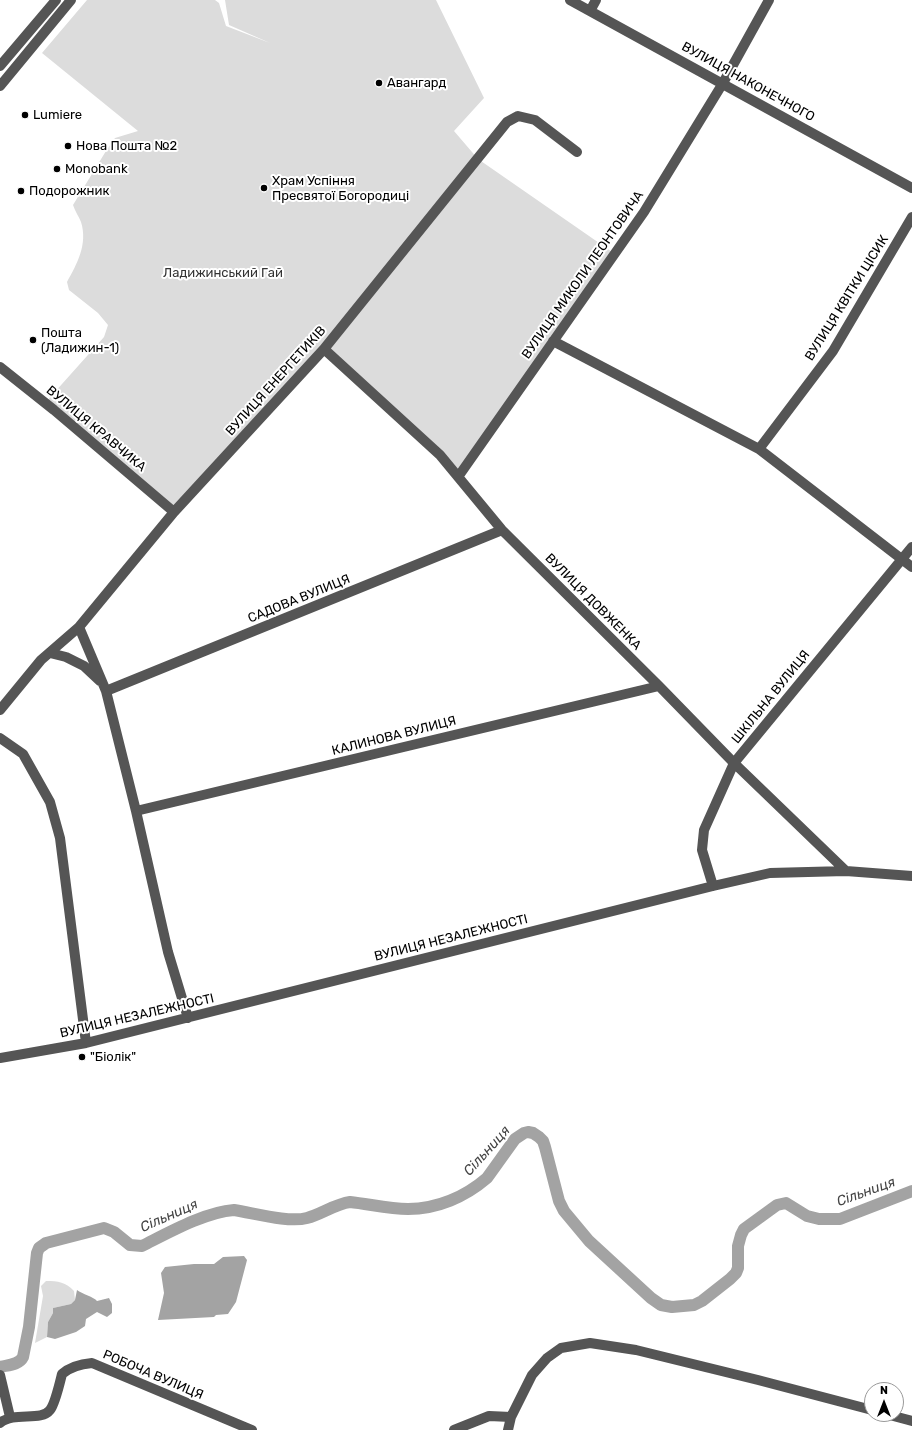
<!DOCTYPE html>
<meta charset="utf-8">
<style>
body{margin:0}
#map{position:relative;width:912px;height:1430px;overflow:hidden;background:#fff;font-family:Rubik,sans-serif}
canvas{display:block}
.north{position:absolute;left:864px;top:1382px;width:40px;height:40px;box-sizing:border-box;background:#fff;border:1px solid #999;border-radius:50%;rotate:0deg;font-size:11px;font-weight:700;line-height:16px;text-align:center;color:#000}
.north::after{content:'';display:block;margin:auto;width:14px;height:18px;background:#000;clip-path:polygon(50% 0,100% 100%,50% 72%,0 100%)}
</style>
<div id="map">
<canvas width="912" height="1430"></canvas>
<div class="north">N</div>
</div>
<script>
const g = document.querySelector('canvas').getContext('2d');
g.lineJoin = 'round';
function fillPath(path, color) {
  g.fillStyle = color;
  g.fill(path, 'evenodd');
}
function trace(path, color, width, dash) {
  g.strokeStyle = color;
  g.lineWidth = width;
  g.lineCap = dash ? 'butt' : 'round';
  g.setLineDash(dash || []);
  g.stroke(path);
}
function drawText(font, color, halo, rows, align = 'center') {
  g.font = font + ' Rubik,sans-serif';
  g.lineWidth = 4;
  g.setLineDash([]);
  g.textBaseline = 'middle';
  g.strokeStyle = halo;
  g.fillStyle = color;
  for (const [text, x, y, turn = 0] of rows) {
    g.save();
    g.translate(x, y);
    g.rotate((+turn || 0) * Math.PI / 180);
    g.textAlign = isNaN(turn) ? turn : align;
    if (halo) g.strokeText(text, 0, 0);
    g.fillText(text, 0, 0);
    g.restore();
  }
}
fillPath(new Path2D(`
 M87,0H215L219,3L226,26L270,43L229,25L225,0H436L484,98L454,131L478,159L615,254L458,477L324,350L174,512L45,403L104,337L108,325L98,313L69,290L67,282C77,264 88,244 81,222C79,217 75,211 73,205L106,151L115,138L138,131L42,53Z
 M46,1281C58,1281 66,1282 74,1291L75,1300L71,1304L53,1308V1313L48,1322L47,1337L35,1343L43,1296L41,1286Z`), '#dcdcdc');
fillPath(new Path2D(`
 M244,1256L247,1260L246,1264L236,1302L228,1314L216,1315L214,1317L158,1320L164,1293L161,1273L165,1267L194,1264H214L223,1257Z
 M77,1290C82,1294 94,1297 97,1301L109,1298L112,1304V1313L107,1317L97,1312L86,1319L85,1326L76,1332L55,1339L47,1337L48,1322L53,1313V1308L71,1304L75,1300Z`), '#a3a3a3');
trace(new Path2D(`
 M0,1367C8,1365 19,1365 23,1357L29,1327L37,1253L39,1248L46,1243L104,1228L114,1232L130,1245L142,1246C168,1233 205,1212 234,1210C254,1213 288,1223 307,1218C322,1214 335,1204 350,1202C369,1204 389,1209 408,1209C437,1209 465,1197 487,1178L515,1139L524,1133L528,1132L533,1133L539,1137L543,1141L545,1147L559,1201L564,1211L589,1241L651,1298L661,1305L672,1307L694,1305L702,1301L730,1279L736,1273L738,1268V1246L741,1235L744,1229L777,1205L786,1203L807,1216L819,1219H840L912,1191`), '#a3a3a3', 12);
trace(new Path2D(`
 M570,0L912,188
 M590,11L596,0
 M0,66L56,0
 M0,86L71,0
 M553,341L759,449L912,567
 M324,349L440,455L502,530L659,686L734,763L846,871
 M0,367L54,410L174,512
 M759,449L833,351L912,217
 M458,477L644,212L723,83L769,0
 M79,627L106,691L136,811L168,952L188,1018
 M50,653L66,657L84,666L100,681
 M106,691L502,530
 M0,710L41,660L79,627L174,512L324,349L507,122L518,116L535,120L577,152
 M0,738L23,754L50,802L60,838L86,1043
 M136,811L659,686
 M713,886L702,850L704,830L734,763L912,547
 M0,1058L86,1043L713,886L770,873L846,871L912,876
 M0,1375L10,1417
 M886,1414L912,1421
 M0,1423C14,1411 41,1422 50,1410C55,1404 60,1382 62,1374C71,1366 81,1364 92,1363L252,1430
 M454,1430L489,1416L511,1417
 M508,1430L511,1417L532,1375L547,1358L561,1348L590,1343L636,1350L758,1380L872,1410`), '#555', 10);
for (const [x, y, r, color] of [
 [379,83,4,"#000"],
 [25,115,4,"#000"],
 [68,146,4,"#000"],
 [57,169,4,"#000"],
 [264,188,4,"#000"],
 [21,191,4,"#000"],
 [33,340,4,"#000"],
 [82,1057,4,"#000"]
]) {
  const dot = new Path2D();
  dot.arc(x, y, r, 0, 2 * Math.PI);
  g.fillStyle = color;
  g.fill(dot);
  trace(dot, '#fff', 1.5);
}
drawText('13px', '#000', '#fff', [
 ["ВУЛИЦЯ НАКОНЕЧНОГО",748,82,29],
 ["ВУЛИЦЯ МИКОЛИ ЛЕОНТОВИЧА",583,275,-55],
 ["ВУЛИЦЯ КВІТКИ ЦІСИК",847,298,-58],
 ["ВУЛИЦЯ ЕНЕРГЕТИКІВ",276,381,-48],
 ["ВУЛИЦЯ КРАВЧИКА",96,429,40],
 ["САДОВА ВУЛИЦЯ",299,599,-22],
 ["ВУЛИЦЯ ДОВЖЕНКА",593,602,45],
 ["ШКІЛЬНА ВУЛИЦЯ",771,697,-51],
 ["КАЛИНОВА ВУЛИЦЯ",394,736,-14],
 ["ВУЛИЦЯ НЕЗАЛЕЖНОСТІ",451,938,-14],
 ["ВУЛИЦЯ НЕЗАЛЕЖНОСТІ",137,1016,-13],
 ["РОБОЧА ВУЛИЦЯ",153,1375,23]
]);
drawText('13px', '#000', '#fff', [
 ["Авангард",387,83],
 ["Lumiere",33,115],
 ["Нова Пошта №2",76,146],
 ["Monobank",65,169],
 ["Храм Успіння",272,181],
 ["Пресвятої Богородиці",272,196],
 ["Подорожник",29,191],
 ["Пошта",41,333],
 ["(Ладижин-1)",41,348],
 ["\"Біолік\"",90,1057]
], 'left');
drawText('13px', '#333', '#fff', [
 ["Ладижинський Гай",223,273]
]);
drawText('italic 14px', '#444', '#fff', [
 ["Сільниця",487,1151,-48],
 ["Сільниця",866,1192,-20],
 ["Сільниця",169,1216,-24]
]);
</script>
